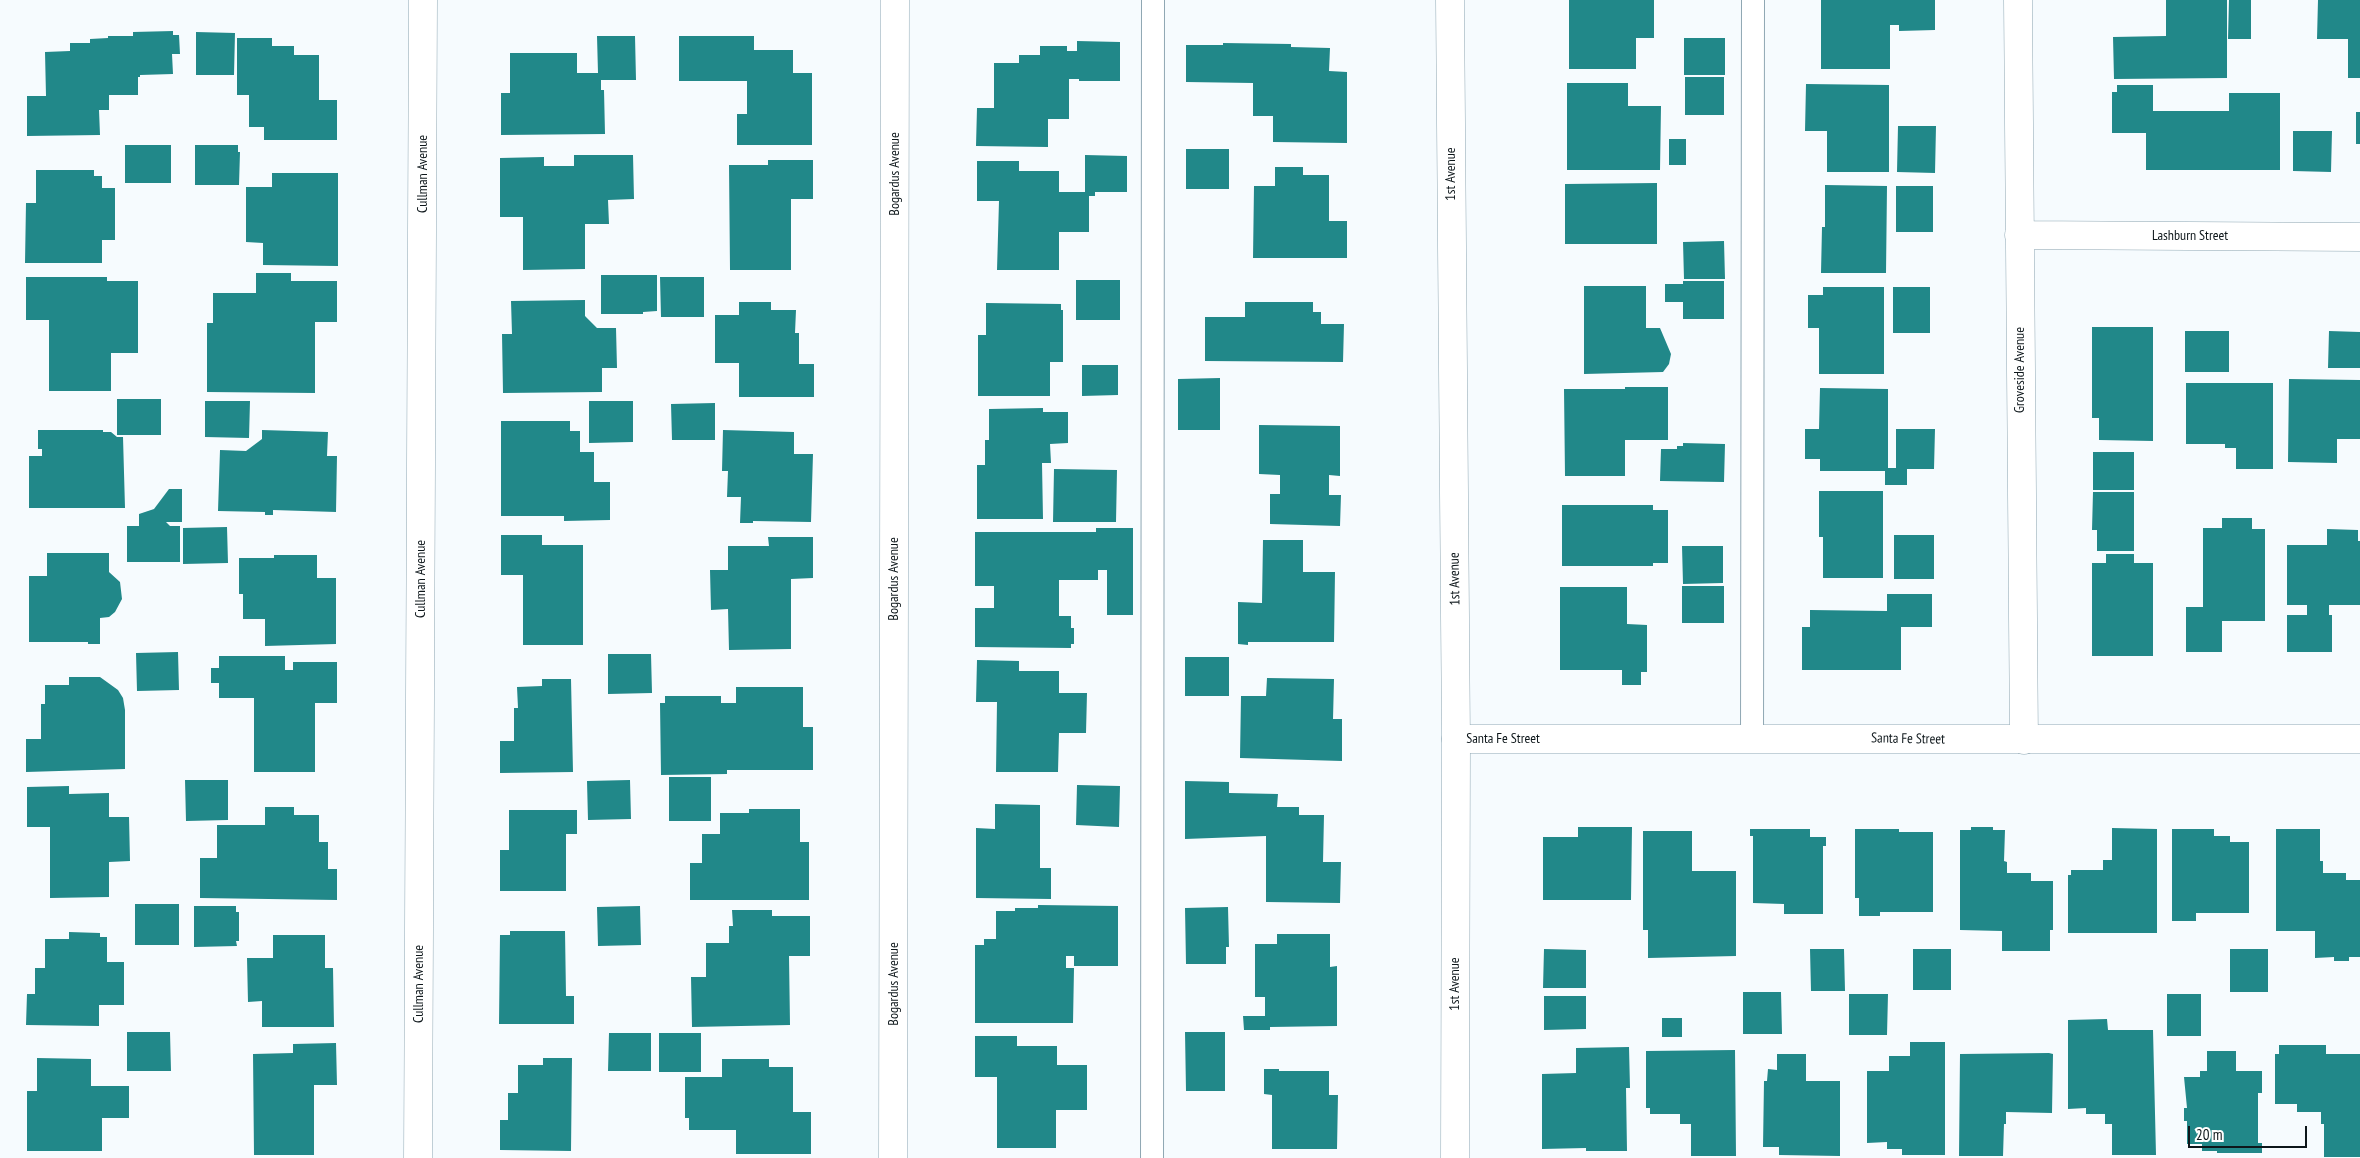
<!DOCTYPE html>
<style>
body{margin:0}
#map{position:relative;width:2360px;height:1158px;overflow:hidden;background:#f6fbfe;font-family:"PT Sans Narrow",sans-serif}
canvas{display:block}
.scale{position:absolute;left:2188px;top:1126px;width:119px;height:22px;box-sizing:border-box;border:2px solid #0d161a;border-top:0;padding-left:6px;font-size:15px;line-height:18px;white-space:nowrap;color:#0d161a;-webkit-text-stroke:4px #fff;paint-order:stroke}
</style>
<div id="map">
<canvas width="2360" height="1158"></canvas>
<div class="scale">20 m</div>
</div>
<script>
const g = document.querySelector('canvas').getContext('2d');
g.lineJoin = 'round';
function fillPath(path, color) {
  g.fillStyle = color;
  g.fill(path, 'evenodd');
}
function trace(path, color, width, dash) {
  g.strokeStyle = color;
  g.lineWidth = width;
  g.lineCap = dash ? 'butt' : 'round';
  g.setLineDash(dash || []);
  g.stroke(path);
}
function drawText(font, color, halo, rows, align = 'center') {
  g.font = font + ' "PT Sans Narrow",sans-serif';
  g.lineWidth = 4;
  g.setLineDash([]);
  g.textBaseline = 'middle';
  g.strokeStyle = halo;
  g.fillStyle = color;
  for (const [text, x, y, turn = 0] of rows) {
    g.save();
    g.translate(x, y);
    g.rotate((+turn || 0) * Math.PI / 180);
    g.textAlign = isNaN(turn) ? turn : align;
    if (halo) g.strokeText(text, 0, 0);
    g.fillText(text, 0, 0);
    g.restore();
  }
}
fillPath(new Path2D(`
 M1569,0H1654V38H1636V69H1569Z
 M1821,0H1935V30L1899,31V25H1890V69H1821Z
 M2166,0H2227V78L2114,79L2113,37L2166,36Z
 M2229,0H2251V39H2228Z
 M2318,0H2360V78H2348V39H2317Z
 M173,31V35H179L180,54H172L173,74L140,75V77H138V95H109V110H99L100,135L27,136V96H46L45,52L70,51V43H90V39L108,38V36H133V32Z
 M196,32L235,33L234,75H196Z
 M597,36H635L636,80H601V90H604L605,134L501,135V93H510V53H577V73H598Z
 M679,36H754V50H793V73H812V145H737V114H747V81H679Z
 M237,38H272V46H294V55H319V100H337V140H264V127H249V95H237Z
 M1684,38H1725V75H1684Z
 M1077,41L1120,42V81H1079V79H1069V119H1048V147L976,146L977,108H994V63H1019V55H1040V46H1067V51H1077Z
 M1223,43L1291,44V47L1330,48L1329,71L1347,72V143L1273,142V116H1253V83L1186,82V45H1223Z
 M1685,77H1724V115H1685Z
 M1567,83H1628V106H1661L1660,170H1567Z
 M1806,84L1889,85V172H1827V131H1805Z
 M2117,85H2153V111H2229V93H2280V170H2146V133H2112V92H2117Z
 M2356,112H2360V144H2356Z
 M1898,126H1936L1935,173L1897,172Z
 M2293,131H2332L2331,172L2293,171Z
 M1669,139H1686V165H1669Z
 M125,145H171V183H125Z
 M195,145H238V152H240L239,185H195Z
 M1186,149H1229V189H1186Z
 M574,155H633L634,199L608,200L609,224H585V269L523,270V217H500V158L544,157V166H574Z
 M1085,155L1127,156V192H1095V196H1089V232H1059V270H997L999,201H977V161H1019V171H1059V192H1085Z
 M768,160H813V199H791V270H730L729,165H768Z
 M1275,167H1303V175H1329V221H1347V258H1253L1254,186H1275Z
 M36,170H94V176H102V188H115V240H102V263H25L26,203H36Z
 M272,173H338V266L263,265V243L246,242V187H272Z
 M1657,183V244H1565V184Z
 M1825,185L1887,186L1886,273H1821L1822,227H1825Z
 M1896,186H1933V232H1896Z
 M1724,241L1725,279H1684L1683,242Z
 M256,273H291V281H337V322H315V393L207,392V323H213V293H256Z
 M601,275H657V311L643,312V314H601Z
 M26,277H107V281H138V353H111V391H49V320H26Z
 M660,277H704V317H661Z
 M1076,280H1120V320H1076Z
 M1683,281H1724V319H1683V302H1665V284H1683Z
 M1584,286H1646V328H1660L1671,354L1669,364L1663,372L1584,374Z
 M1823,287H1884V374H1819V328H1808V295H1823Z
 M1893,287H1930V333H1893Z
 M585,300V316L597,328H616L617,368H602V392L503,393L502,334H512L511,301Z
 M739,302H771V310H796L795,333H799V364H814V397H739V363H715V315H739Z
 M1245,302H1313V312H1321V324H1344L1343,362L1205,361V317H1245Z
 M986,303L1061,304V310H1063V362H1050V396H978V335H986Z
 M2092,327H2153V441L2099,440V418H2092Z
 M2185,331H2229V372H2185Z
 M2329,331L2360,332V368H2328Z
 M1082,365H1118V395L1082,396Z
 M1220,378V430H1178V379Z
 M2289,379L2360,380V439H2337V463L2288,462Z
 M2186,383H2273V469H2236V448H2225V444H2186Z
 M1625,387H1668V440H1625V476H1565L1564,389H1625Z
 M1820,388L1888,389V468H1896V429H1935L1934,469H1907V485H1885V471H1820V459H1805V429H1819Z
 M117,399H161V435H117Z
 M205,401H250L249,438L205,437Z
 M589,401H633V442L589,443Z
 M715,403V440H672L671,404Z
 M1043,408V412H1068V443L1050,444L1051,463H1042L1043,519H977V465H985V440H989V409Z
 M501,421H570V431H580V452H594V482H610V520L564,521V516H501Z
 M1259,425L1340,426V476L1329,475V495H1341L1340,526L1270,524V494H1280V475L1259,474Z
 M38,430H103V432H111L117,437H123L125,508H29V456H42V449H38Z
 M262,430L328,432L327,456H337L336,512L273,510V515H265V512L218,511L220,450L246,451L262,439Z
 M723,430L794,432V454H813L811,522L753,521V523H740L741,497H727L728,471H722Z
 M1683,443L1725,444L1724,482L1660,481L1661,449H1677V446H1683Z
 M2093,452H2134V490H2093Z
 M1054,469L1117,470L1116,522H1053Z
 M169,489H182V522H166L170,526H180V562H127V526H139V514L154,509Z
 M1819,491H1883V578H1823V537H1819Z
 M2093,492H2134V551H2097V530H2092Z
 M1562,505H1653V510H1668V563H1653V566H1562Z
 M2222,518H2252V529H2265V621H2222V652H2186V607H2203V528H2222Z
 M227,527L228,563L183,564V528Z
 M1096,528H1133V615H1107V570H1098V580H1059V616H1071V628H1074V644H1071V648L975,647V608H994V586H975V532H1096Z
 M2327,529L2358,530V541H2360V605H2329V615H2332V652H2287V615H2307V605H2287V545H2327Z
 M501,535H542V545H583V645H523V575H501Z
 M1894,535H1934V579H1894Z
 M768,537H813V578L791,579V649L729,650L728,609L711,610L710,570H728V546H769Z
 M1263,540H1303V572H1335L1334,642H1248V645L1238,644V602L1262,603Z
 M1682,546H1723V583L1683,584Z
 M47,553H109V572L120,582L122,599L115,612L109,617L100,618V644H88V642H29V576H47Z
 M2106,554H2134V563H2153V656H2092V563H2106Z
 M274,555H317V578H336V644L265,646V619H243V594H239V558H274Z
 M1682,586H1724V623H1682Z
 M1560,587H1627V624L1647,625V672H1641V685H1622V670H1560Z
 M1887,594H1932V627H1901V670H1802V627H1810V610L1887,611Z
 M178,652L179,690L137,691L136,653Z
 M608,654H651L652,693L608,694Z
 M219,656H285V670H293V662H337V703H315V772H254V698H219V683H211V668H219Z
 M1185,657H1229V696H1185Z
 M977,660L1019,661V671H1059V693H1087L1086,733H1059L1058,772H996L997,702H976Z
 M69,677H100L118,690L123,698L125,710V769L26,772V739H41V704H45V685H69Z
 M1267,678L1334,679L1333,719H1342V761L1240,758L1241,696H1266Z
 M542,679H571L573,772L500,773V741H514V708H518L517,687L542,686Z
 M736,687H803V727H813V770H727V774L661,775L660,703H665V696H721V703H736Z
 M669,777H711V821H669Z
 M185,780H228V820L186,821Z
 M630,780L631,819L588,820L587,781Z
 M1185,781L1229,782V793L1278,794L1277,807H1299V815H1324L1323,862H1341L1340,903L1266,902V836L1185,839Z
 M1077,785L1120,786L1119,827L1076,825Z
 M69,786V794L109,793V817H129L130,861L109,862V897L50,898V827H27V787Z
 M995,804L1040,805V868H1051V899L976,898V828L995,829Z
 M265,807H294V815H319V842H328V869H337V900L200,898V858H217V825H265Z
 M749,809H800V842H809V900H690V863H702V834H720V813H749Z
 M509,810H577V834H566V891H500V850H509Z
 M1578,827H1632L1631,900H1543V837H1578Z
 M1971,827H1993V830H2005L2004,861L2007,862V873H2031V881H2053V930H2050V951H2002V931L1960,930V830H1971Z
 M2112,828L2157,829V933H2068V875H2071V870H2103V860H2112Z
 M1750,829H1810V837H1826V846H1823V914H1784V904L1753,903V836H1750Z
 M1855,829H1899V832H1933V912H1880V916H1859V898H1855Z
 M2172,829H2214V836H2230V842H2249V913H2196V921H2172Z
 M2276,829H2320V861H2323V873H2346V880H2360V957H2349V961H2334V957L2315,958V931H2276Z
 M1643,831H1692V871H1736V956L1648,958V930H1643Z
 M135,904H179V945H135Z
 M1038,905L1118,906V966H1074V956H1066V968H1074L1073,1023H975V945H984V939H996V911H1015V908H1038Z
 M194,906H236V912H239V941H236L237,946L194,947Z
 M640,906L641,945L598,946L597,907Z
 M1228,907L1229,947H1226V964H1186L1185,908Z
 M732,910H772V916H810V956H789L790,1025L692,1027L691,977H706V943H729V926H733Z
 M510,931H565L566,996H574V1024H499L500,935H510Z
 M69,932L100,933V937H107V962H124V1005H99V1026L26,1025L27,994H35V968H45V939H69Z
 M1277,934H1330V967L1337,966V1026L1270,1027V1030H1244L1243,1016H1265V997H1255V944H1277Z
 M273,935H325V968H333L334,1027H262V1001L248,1002L247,958H273Z
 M1544,949L1586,950V988H1543Z
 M1810,949H1844L1845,991H1811Z
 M1913,949H1951V990H1913Z
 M2230,949H2268V992H2230Z
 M1743,992H1781L1782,1034H1743Z
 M1849,994H1888L1887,1035H1849Z
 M2167,994H2201V1036H2167Z
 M1544,996H1586V1029L1544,1030Z
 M1662,1018H1682V1037H1662Z
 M2107,1019L2108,1030H2153L2156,1155H2112V1124H2105V1114H2086V1108L2068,1109V1020Z
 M127,1032H170L171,1071H127Z
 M1185,1032H1225V1091H1186Z
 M609,1033H651V1071H608Z
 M659,1033H701V1072H659Z
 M975,1036H1017V1046H1057V1065H1087V1110H1056V1148H997V1077H975Z
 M1910,1042H1945V1155H1902V1149H1887V1142L1867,1143V1071H1889V1056H1910Z
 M336,1043L337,1085H314V1155H254L253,1054L293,1053V1044Z
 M2279,1045H2326V1054H2360V1157H2324V1124H2321V1112H2297V1104H2275V1054H2279Z
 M1629,1047L1630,1088H1626L1627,1151H1586V1148L1542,1149V1074L1576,1073V1048Z
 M1735,1050L1736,1156H1691V1124H1680V1114H1650V1108H1646V1051Z
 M2207,1051H2236V1071H2262V1093H2258V1143H2262V1153H2217V1151H2202V1144H2187V1121H2184V1108H2187L2184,1077H2200V1071H2207Z
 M2049,1053L2053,1054L2052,1113L2006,1112V1124H2004L2003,1156H1959L1960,1054Z
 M1777,1054H1806V1081H1840V1156L1779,1155V1147H1763L1764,1081H1767L1768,1069L1777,1070Z
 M37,1058L91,1059V1086H129V1118H102V1151H27V1091H37Z
 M543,1058H572L571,1151L500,1150V1120H508V1093H518V1065H543Z
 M722,1059H769V1067H793V1112H811V1154H736V1130H689V1118H685V1077H722Z
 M1264,1069H1279V1071H1329V1095H1338L1337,1149H1272V1095L1264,1094Z`), '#218889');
const service = new Path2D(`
 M1752,737L1753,0
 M1152,1158L1153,0`);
const minor = new Path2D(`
 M2018,0L2024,740
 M2019,235L2360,237
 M418,1158L423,0
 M893,1158L895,0`);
const tertiary = new Path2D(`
 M1456,739H2360`);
const secondary = new Path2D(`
 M1450,0L1456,739L1455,1158`);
trace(service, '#8fa7b3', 24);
trace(minor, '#8fa7b3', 29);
trace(tertiary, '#8fa7b3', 29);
trace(secondary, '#8fa7b3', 29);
trace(service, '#fff', 22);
trace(minor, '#fff', 28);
trace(tertiary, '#fff', 28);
trace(secondary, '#fff', 28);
drawText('14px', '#0d161a', '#fff', [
 ["Cullman Avenue",423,174,-90],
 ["Bogardus Avenue",895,174,-90],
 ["1st Avenue",1451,174,-90],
 ["Lashburn Street",2190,236],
 ["Groveside Avenue",2020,370,-90],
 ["Cullman Avenue",421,579,-90],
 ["Bogardus Avenue",894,579,-90],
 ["1st Avenue",1455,579,-91],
 ["Santa Fe Street",1503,739],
 ["Santa Fe Street",1908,739,1],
 ["Cullman Avenue",419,984,-90],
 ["Bogardus Avenue",894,984,-90],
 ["1st Avenue",1455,984,-90]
]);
</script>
